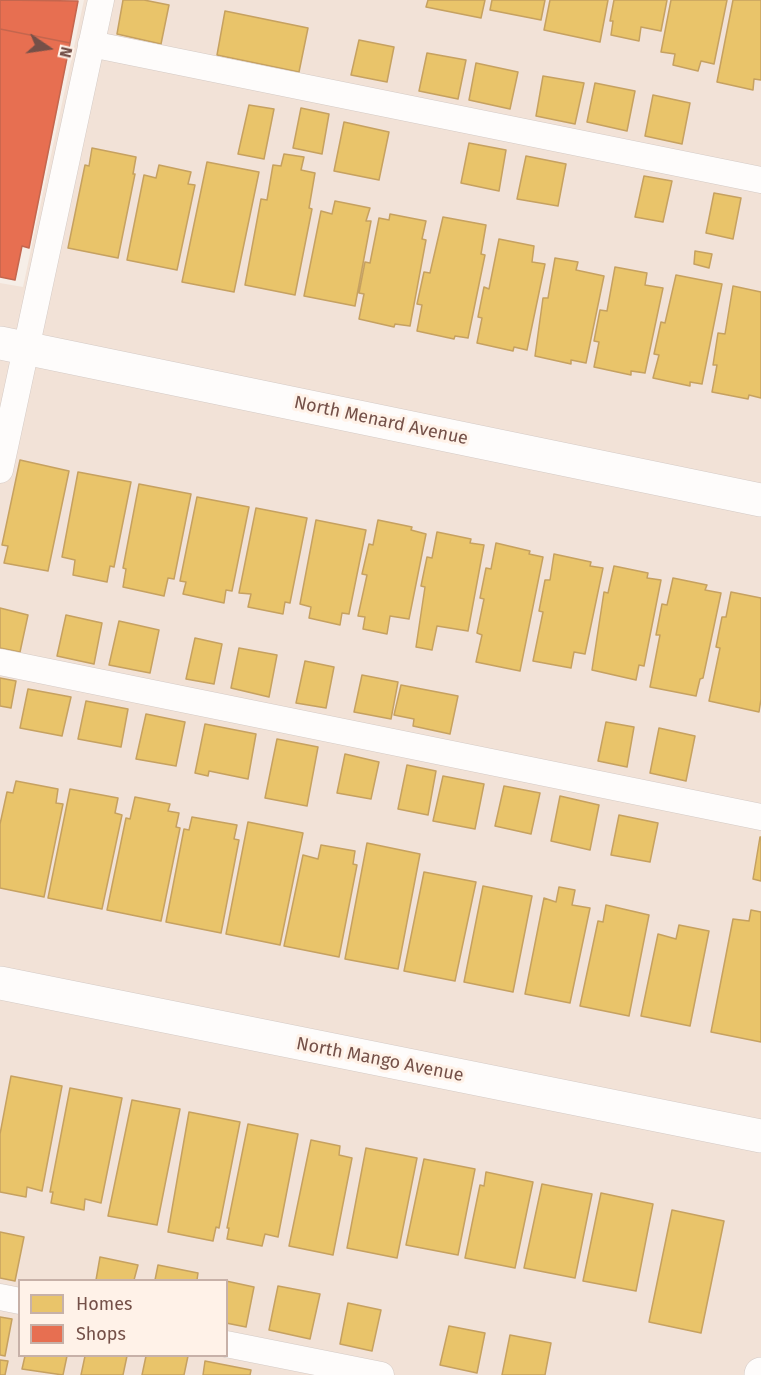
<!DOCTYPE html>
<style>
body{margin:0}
#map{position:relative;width:761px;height:1375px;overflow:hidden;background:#f6eee7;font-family:"Fira Sans",sans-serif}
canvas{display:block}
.legend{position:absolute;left:18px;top:1279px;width:210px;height:78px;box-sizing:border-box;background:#fff2e8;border:2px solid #c7b1a8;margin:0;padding:8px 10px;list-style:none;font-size:18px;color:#745048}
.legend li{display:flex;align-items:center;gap:12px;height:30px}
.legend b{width:30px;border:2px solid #c7b1a8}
.north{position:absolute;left:18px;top:18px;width:60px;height:60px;-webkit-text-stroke:4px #fff2e8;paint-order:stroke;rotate:103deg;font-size:16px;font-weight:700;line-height:24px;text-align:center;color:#745048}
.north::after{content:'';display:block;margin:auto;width:21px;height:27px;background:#745048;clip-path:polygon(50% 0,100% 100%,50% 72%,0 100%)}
</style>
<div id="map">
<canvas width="761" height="1375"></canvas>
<ul class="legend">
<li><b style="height:16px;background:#e9c46a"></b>Homes</li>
<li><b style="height:16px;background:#e76f51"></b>Shops</li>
</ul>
<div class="north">N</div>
</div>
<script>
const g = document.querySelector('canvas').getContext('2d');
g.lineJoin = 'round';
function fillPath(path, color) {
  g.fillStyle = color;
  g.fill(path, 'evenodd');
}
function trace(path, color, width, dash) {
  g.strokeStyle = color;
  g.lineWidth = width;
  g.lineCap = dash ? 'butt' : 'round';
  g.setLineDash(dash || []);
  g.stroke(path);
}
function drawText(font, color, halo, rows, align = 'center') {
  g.font = font + ' "Fira Sans",sans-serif';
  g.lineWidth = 6;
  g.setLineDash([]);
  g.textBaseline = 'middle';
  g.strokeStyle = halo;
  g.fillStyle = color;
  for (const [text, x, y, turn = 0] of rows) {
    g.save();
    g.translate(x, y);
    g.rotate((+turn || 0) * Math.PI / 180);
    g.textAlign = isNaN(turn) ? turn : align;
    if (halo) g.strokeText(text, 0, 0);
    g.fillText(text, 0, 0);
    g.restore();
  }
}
fillPath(new Path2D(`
 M84,0H761V1375H0V283L23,287ZM20,1280H226V1356H20Z`), '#f2e2d7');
const homes = new Path2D(`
 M123,0H144L169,5L161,44L117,34Z
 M428,0H485L481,18L426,7Z
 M492,0H545L541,20L490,10Z
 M550,0H608L600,42L544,30Z
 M614,0H667L661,31L641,27L639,41L611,35L613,21H610Z
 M671,0H727L714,64L701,61L698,71L673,65L675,54L661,52Z
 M733,0H761V80L754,79L753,90L717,82Z
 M225,11L308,28L299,72L217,55Z
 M359,40L394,47L387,82L351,75Z
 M427,53L466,60L458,99L419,91Z
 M476,63L518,72L510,109L469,100Z
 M543,76L584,83L575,124L536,116Z
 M595,83L635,91L627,131L587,122Z
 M653,95L690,103L682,144L645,136Z
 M249,105L274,109L264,159L238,154Z
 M301,108L329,114L322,154L293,148Z
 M344,122L389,132L379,180L334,171Z
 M469,143L506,150L499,191L461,183Z
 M92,148L136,157L133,174H135L118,258L68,248L85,165L89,166Z
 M284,154L304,157L301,170L315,173L309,208L312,209L295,295L245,285L261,199L267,200L273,165L281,166Z
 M526,156L566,164L558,206L517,199Z
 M207,162L259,172L234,292L182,282Z
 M159,165L191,172L188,184L195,185L177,270L127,260L144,175L156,178Z
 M644,176L672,181L663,222L635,217Z
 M714,193L741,198L733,239L706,233Z
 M335,201L370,208L366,221H371L355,306L304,296L321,211L332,214Z
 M390,214L426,221L422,239L426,240L410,326L395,324L394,327L359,319L364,294L359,293L365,262L370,263L379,218L389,220Z
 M443,217L486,225L481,254L485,255L468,338L455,336L454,339L417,331L422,305L417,304L424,272L430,273Z
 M499,239L534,246L532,262L545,264L527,350L514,347L513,351L477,343L482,318L478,317L484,287L489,289Z
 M695,251L712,254L709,268L694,264Z
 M555,258L578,262L576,270L604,276L586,363L571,360V364L535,356L543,298H548Z
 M615,267L647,273L645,285L663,288L645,373L631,371V375L594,367L599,342L594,341L600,310L607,311Z
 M676,275L722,284L702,384L690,382V386L653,378L659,355L654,354L661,322L665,323Z
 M733,286L761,292V398L749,395L748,399L712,392L717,365H713L718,333L725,334Z
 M20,460L69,471L48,571L4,563L8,546L2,545Z
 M78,472L131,482L114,567L110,566L107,582L73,575L75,560L62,557Z
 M139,484L191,494L174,579L168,578L164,596L123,587L126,569L123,568Z
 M197,497L249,507L232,591L226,590L224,603L183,594L186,582L180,581Z
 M256,508L307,518L290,603L285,602L283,614L248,607L251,594L239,593Z
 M316,520L366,530L349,614L342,613L340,625L309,618L311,607L300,604Z
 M378,520L412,527L411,530L426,534L409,619L390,616L387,634L363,629L365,617L358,616L367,575L362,574L369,544L373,545Z
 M437,532L471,539L470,543L484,545L468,631L437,626L432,650L416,647L425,587L421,586L427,557L432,558Z
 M496,543L530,551L529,554L543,557L520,671L476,662L482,635L477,633L484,599L480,598L486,568L491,569Z
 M554,554L591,562L590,566L603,568L585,654L574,652L571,668L533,661L543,612L539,611L545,580H550Z
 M614,566L648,573L647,578L661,580L644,666L639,665L636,680L592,670L604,592L608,593Z
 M673,578L707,585L705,590L721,593L703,678L700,679L696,696L650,687L660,635H656L662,604L667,605Z
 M731,592L761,598V699L759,712L709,701L720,648L716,647L722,617H726Z
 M0,608L28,615L20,652L0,648Z
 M66,615L102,623L94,664L57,656Z
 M119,621L159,630L150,673L109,665Z
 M195,638L222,644L214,684L186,679Z
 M239,648L277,655L269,697L231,688Z
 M305,661L334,667L326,708L296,703Z
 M362,675L398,682L391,719L354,712Z
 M0,678L16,681L11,708L0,706Z
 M401,685L458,696L450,734L413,726L414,719L394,715Z
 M28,689L71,697L62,736L20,728Z
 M86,701L128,709L121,747L78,739Z
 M146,714L185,722L176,766L136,759Z
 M606,722L634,727L627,767L598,761Z
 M205,724L256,734L248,779L209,771L208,776L195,773Z
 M659,728L695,736L686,781L650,773Z
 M277,739L318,747L307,806L265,798Z
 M345,754L379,762L371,799L337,793Z
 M407,765L436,771L428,815L398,809Z
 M443,776L484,784L475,829L433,821Z
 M16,781L58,789L56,803L63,804L44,897L0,888V824L7,792L13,793Z
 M504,786L540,793L531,834L495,826Z
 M70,789L118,798L115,813L122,815L102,909L48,898Z
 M560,796L599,805L590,850L551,841Z
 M135,797L170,804L168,811L179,813L176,827L180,828L161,921L107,910L126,818L130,819Z
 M619,815L658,823L650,862L611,855Z
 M192,817L237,825L234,839L239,840L221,933L166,922L184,829L189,830Z
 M248,822L303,833L280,945L226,934Z
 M760,837H761V881L753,879Z
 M367,843L420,854L398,969L345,959Z
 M321,845L355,851L353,864L357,865L339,957L284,946L303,855L318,859Z
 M424,872L476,882L455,981L404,971Z
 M483,886L532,896L513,992L464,982Z
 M559,887L575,890L572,905L590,908L570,1003L525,994L544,898L556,902Z
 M606,905L649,915L629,1016L580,1006L598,921L603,922Z
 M751,910L761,912V1042L711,1032L733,919L749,921Z
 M679,925L709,931L690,1026L641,1016L658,934L676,939Z
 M11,1076L62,1086L42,1191L27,1187L26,1197L0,1192V1134Z
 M70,1088L122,1098L101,1203L85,1199L84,1210L51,1203L53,1192H50Z
 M132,1100L180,1109L157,1225L108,1216Z
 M189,1112L240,1122L219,1228L216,1227L213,1241L168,1232Z
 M248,1124L298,1134L278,1237L265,1234L262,1246L227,1239L229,1228H227Z
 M311,1140L340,1146L339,1155L352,1158L333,1255L289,1246Z
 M366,1148L417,1158L397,1258L347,1248Z
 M424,1159L475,1169L458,1255L406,1245Z
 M486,1172L533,1182L515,1268L465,1258L480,1185L484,1186Z
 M542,1184L592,1194L575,1278L524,1268Z
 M601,1193L653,1204L636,1291L583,1281Z
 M672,1210L724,1221L701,1333L649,1322Z
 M0,1232L24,1237L15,1281L0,1278Z
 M100,1257L138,1265L134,1280H96Z
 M158,1265L198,1273L197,1280H155Z
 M226,1281L254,1287L246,1327L226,1323Z
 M278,1286L320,1294L310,1339L269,1330Z
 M348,1303L381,1310L372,1351L340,1344Z
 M0,1317L12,1319L5,1356L0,1355Z
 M449,1326L485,1333L477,1373L440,1365Z
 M510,1335L551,1343L545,1375H502Z
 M25,1356H67L63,1375L22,1369Z
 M85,1356H127L123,1375H81Z
 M146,1356H188L184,1375H142Z
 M0,1360L8,1361L5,1375H0Z
 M205,1361L251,1370L250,1375H203Z`);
fillPath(homes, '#e9c46a');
trace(homes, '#c6a160', 1.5);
const shops = new Path2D(`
 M0,0L78,1L70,43L0,29Z
 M0,29L70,43L29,248L22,246L15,280L0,277Z`);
fillPath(shops, '#e76f51');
trace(shops, '#c4664e', 1.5);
const lane = new Path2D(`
 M91,44L761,180
 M0,470L101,0
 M0,662L761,817
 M0,1297L20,1301
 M226,1344L381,1375`);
const street = new Path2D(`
 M0,343L761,500
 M0,983L761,1136
 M761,1375V1374`);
trace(lane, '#d4cac5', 27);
trace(street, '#d4cac5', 34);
trace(lane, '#fefcfb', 26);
trace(street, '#fefcfb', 33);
drawText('18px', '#745048', '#fff2e8', [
 ["North Menard Avenue",381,421,12],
 ["North Mango Avenue",380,1060,11]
]);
</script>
